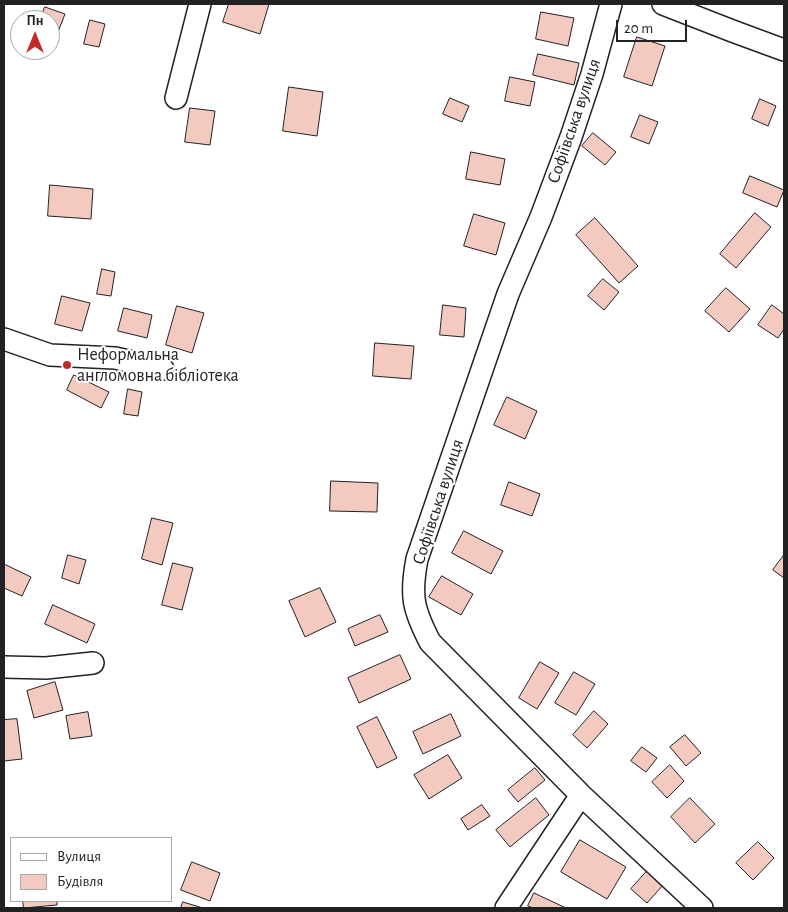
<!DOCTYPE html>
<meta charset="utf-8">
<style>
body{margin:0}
#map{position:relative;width:788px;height:912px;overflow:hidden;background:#fff;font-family:"Alegreya Sans",sans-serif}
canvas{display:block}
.frame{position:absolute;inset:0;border:5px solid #222;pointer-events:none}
.legend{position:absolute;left:10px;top:837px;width:162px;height:65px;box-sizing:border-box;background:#fff;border:1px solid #a7a7a7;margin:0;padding:6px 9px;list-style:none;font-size:15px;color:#222}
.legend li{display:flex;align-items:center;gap:10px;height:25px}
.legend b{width:25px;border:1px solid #a7a7a7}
.north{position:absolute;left:10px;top:10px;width:50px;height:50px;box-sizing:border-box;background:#fff;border:1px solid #a7a7a7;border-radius:50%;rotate:0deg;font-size:14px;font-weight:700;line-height:20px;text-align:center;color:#222}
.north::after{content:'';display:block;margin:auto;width:18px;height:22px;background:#c62828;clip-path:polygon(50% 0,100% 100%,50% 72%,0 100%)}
.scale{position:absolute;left:616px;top:20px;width:71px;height:22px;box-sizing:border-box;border:2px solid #222;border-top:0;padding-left:6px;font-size:15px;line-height:18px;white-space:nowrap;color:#222;-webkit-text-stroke:4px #fff;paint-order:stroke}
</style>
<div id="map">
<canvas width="788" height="912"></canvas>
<div class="frame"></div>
<ul class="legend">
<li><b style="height:6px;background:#fff"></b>Вулиця</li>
<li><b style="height:14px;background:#f3c9c0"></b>Будівля</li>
</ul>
<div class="north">Пн</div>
<div class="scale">20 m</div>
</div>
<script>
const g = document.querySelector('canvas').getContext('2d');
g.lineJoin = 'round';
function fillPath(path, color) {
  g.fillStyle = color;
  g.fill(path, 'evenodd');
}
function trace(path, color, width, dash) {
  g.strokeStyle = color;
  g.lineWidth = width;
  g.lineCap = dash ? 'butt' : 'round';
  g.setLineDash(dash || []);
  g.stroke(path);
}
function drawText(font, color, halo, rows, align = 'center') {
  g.font = font + ' "Alegreya Sans",sans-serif';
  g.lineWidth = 4;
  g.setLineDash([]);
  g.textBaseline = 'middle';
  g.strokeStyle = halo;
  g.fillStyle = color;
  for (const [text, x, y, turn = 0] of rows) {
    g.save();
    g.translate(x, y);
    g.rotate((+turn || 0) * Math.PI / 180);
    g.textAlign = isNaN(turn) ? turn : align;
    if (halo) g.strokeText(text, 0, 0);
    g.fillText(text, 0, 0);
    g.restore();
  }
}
const building = new Path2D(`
 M229,4H269L260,34L223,22Z
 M45,7L65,14L58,32L50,29V20H40Z
 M541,12L574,18L568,46L536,39Z
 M90,20L105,24L99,47L84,44Z
 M637,37L665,46L652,86L624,77Z
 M538,54L579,63L574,85L533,75Z
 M510,77L535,82L530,106L505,101Z
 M289,87L323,92L317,136L283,131Z
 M450,98L469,106L462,122L443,114Z
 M760,99L776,106L768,126L752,119Z
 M190,108L215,111L210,145L185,142Z
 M640,115L658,122L649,144L631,137Z
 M593,133L616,152L605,165L582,146Z
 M471,152L505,159L500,185L466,179Z
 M750,176L784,190L777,207L743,193Z
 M50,185L93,189L91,219L48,216Z
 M755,213L771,227L736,268L720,254Z
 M474,214L505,223L496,255L464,246Z
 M595,218L638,266L619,283L576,235Z
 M102,269L115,272L111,296L97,294Z
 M603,279L619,292L604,310L588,296Z
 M726,288L750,309L729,332L705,311Z
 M62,296L90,303L82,331L55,324Z
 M443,305L466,308L464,337L440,335Z
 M772,305L784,314V329L778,338L758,325Z
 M177,306L204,313L192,353L166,345Z
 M124,308L152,315L147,338L118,331Z
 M375,343L414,346L411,379L373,376Z
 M74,375L109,392L101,408L67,390Z
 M128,389L142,392L138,416L124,414Z
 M507,397L537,411L525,439L494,425Z
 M331,481L378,483L377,512L330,511Z
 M509,482L540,494L532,516L501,505Z
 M152,518L173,523L162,565L142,559Z
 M464,531L503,551L491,574L452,553Z
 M68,555L86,560L79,584L62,578Z
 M784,555V578L773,570Z
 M173,563L193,568L182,610L162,605Z
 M4,564L31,577L22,596L4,588Z
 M442,576L473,594L461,615L429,597Z
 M320,588L336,622L305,637L289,601Z
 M53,605L95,624L87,643L45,624Z
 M380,615L388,632L355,646L348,629Z
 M400,655L411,679L359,703L348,678Z
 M540,662L559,673L537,709L519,698Z
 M574,672L595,684L576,715L555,703Z
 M55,682L63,710L34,718L27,691Z
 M594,711L608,724L587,748L573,735Z
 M88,712L92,736L70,739L66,716Z
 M451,714L461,736L423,754L413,732Z
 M377,717L397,758L377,768L357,727Z
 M17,719L22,759L4,761V720Z
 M685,735L701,753L686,766L670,747Z
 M642,747L657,758L646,772L631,761Z
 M448,755L462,778L429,799L414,775Z
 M670,765L684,781L667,798L652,782Z
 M535,768L545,780L518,802L508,790Z
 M536,798L549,815L510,847L496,830Z
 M690,798L715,824L695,843L671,817Z
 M482,805L490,816L468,830L461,819Z
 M580,840L626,867L607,899L561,872Z
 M758,842L774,858L753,880L736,863Z
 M192,862L220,873L210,901L181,890Z
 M648,870L664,884L647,903L631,889Z
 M534,893L566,908H533L528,906Z
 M23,901H57V905L24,908Z
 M183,902L203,908H181Z`);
fillPath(building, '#f3c9c0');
trace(building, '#222', 1);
const minor = new Path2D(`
 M611,4L592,74L571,137L541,217L508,294L417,559C410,596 413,609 430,642L581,795L702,908
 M663,4L735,32L784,50
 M176,98L200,4
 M4,339L50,355L115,358L163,369
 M4,667L46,668L93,663
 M506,908L581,795`);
trace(minor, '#222', 24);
trace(minor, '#fff', 21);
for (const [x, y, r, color] of [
 [67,365,5,"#c62828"]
]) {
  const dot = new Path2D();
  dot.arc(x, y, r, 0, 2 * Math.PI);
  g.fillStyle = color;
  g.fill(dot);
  trace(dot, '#fff', 2);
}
drawText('18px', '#222', '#fff', [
 ["Софіївська вулиця",574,121,-71],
 ["Софіївська вулиця",438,502,-72]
]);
drawText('18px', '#222', '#fff', [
 ["Неформальна",77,355],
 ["англомовна бібліотека",77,376]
], 'left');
</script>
